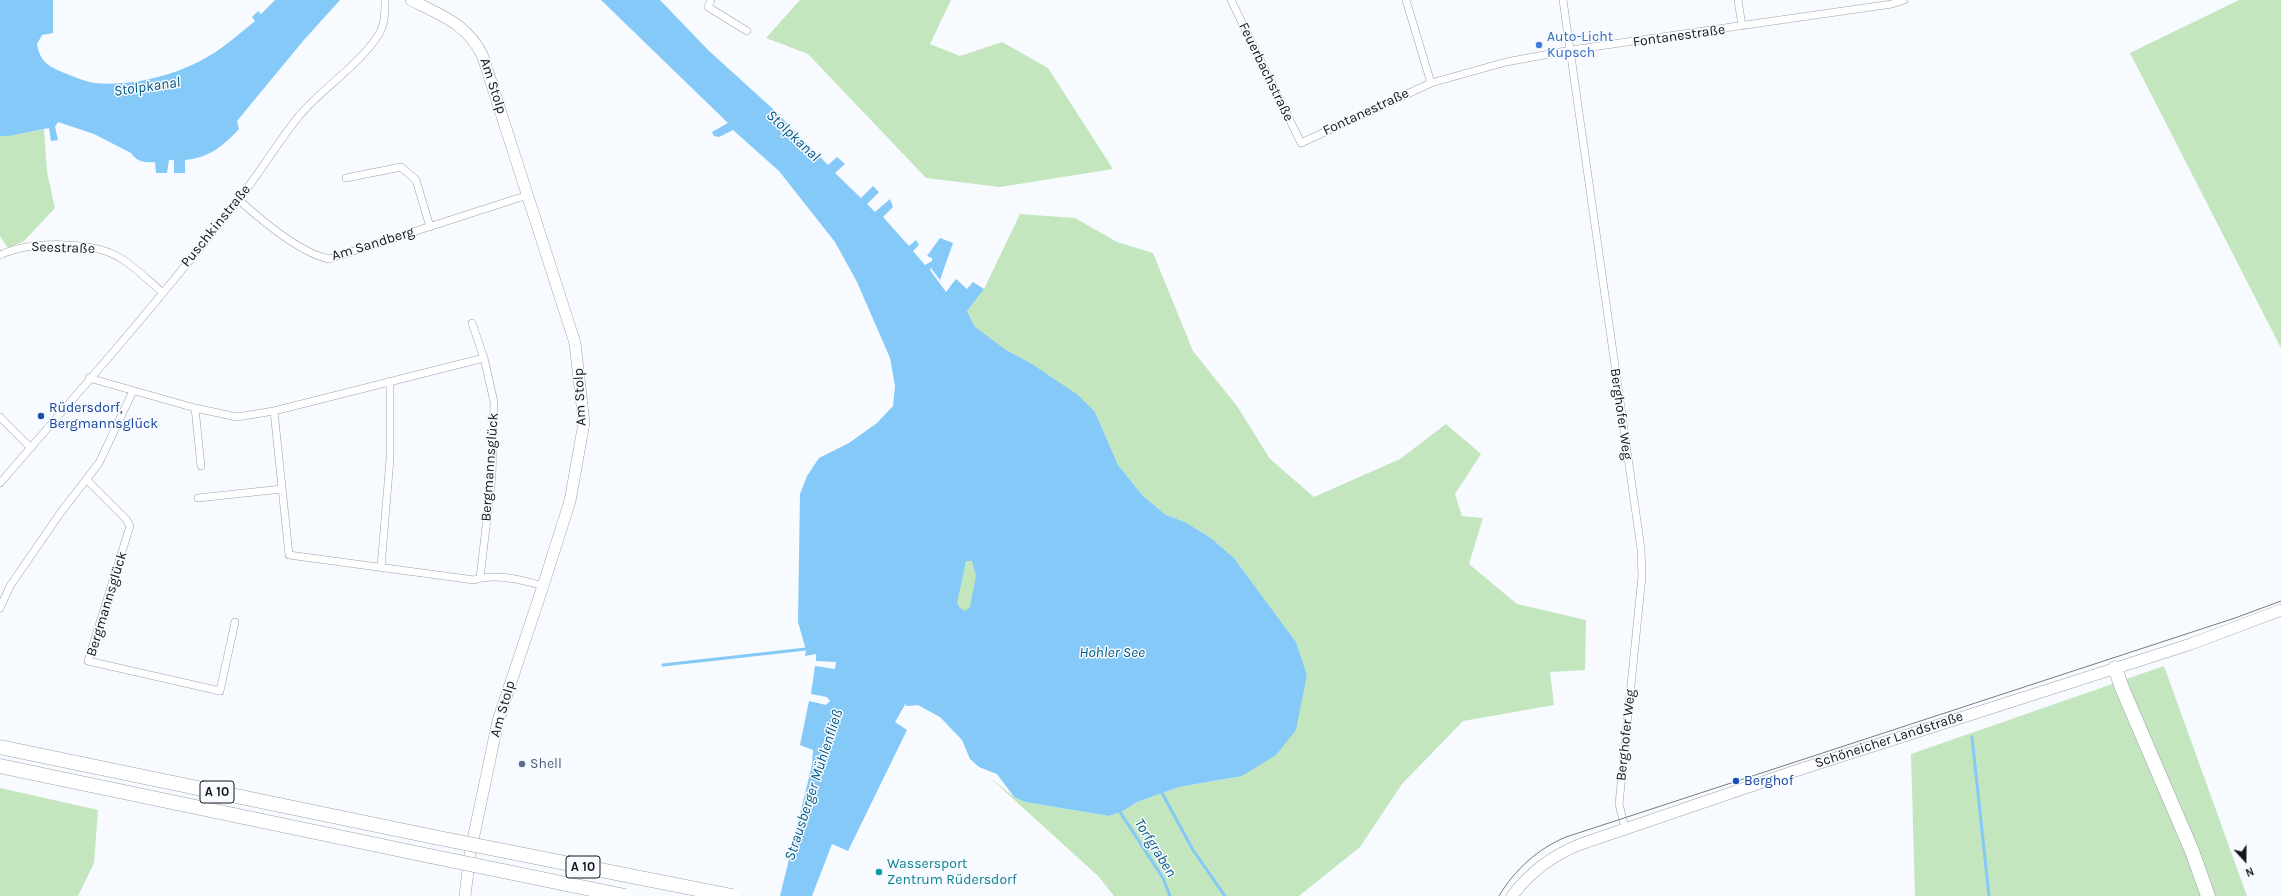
<!DOCTYPE html>
<meta charset="utf-8">
<style>
body{margin:0}
#map{position:relative;width:2281px;height:896px;overflow:hidden;background:#f7faff;font-family:Karla,sans-serif}
canvas{display:block}
.north{position:absolute;left:2225px;top:840px;width:40px;height:40px;-webkit-text-stroke:3px #f7faff;paint-order:stroke;rotate:159deg;font-size:11px;font-weight:700;line-height:16px;text-align:center;color:#13161a}
.north::after{content:'';display:block;margin:auto;width:14px;height:18px;background:#13161a;clip-path:polygon(50% 0,100% 100%,50% 72%,0 100%)}
</style>
<div id="map">
<canvas width="2281" height="896"></canvas>
<div class="north">N</div>
</div>
<script>
const g = document.querySelector('canvas').getContext('2d');
g.lineJoin = 'round';
function fillPath(path, color) {
  g.fillStyle = color;
  g.fill(path, 'evenodd');
}
function trace(path, color, width, dash) {
  g.strokeStyle = color;
  g.lineWidth = width;
  g.lineCap = dash ? 'butt' : 'round';
  g.setLineDash(dash || []);
  g.stroke(path);
}
function drawText(font, color, halo, rows, align = 'center') {
  g.font = font + ' Karla,sans-serif';
  g.lineWidth = 3;
  g.setLineDash([]);
  g.textBaseline = 'middle';
  g.strokeStyle = halo;
  g.fillStyle = color;
  for (const [text, x, y, turn = 0] of rows) {
    g.save();
    g.translate(x, y);
    g.rotate((+turn || 0) * Math.PI / 180);
    g.textAlign = isNaN(turn) ? turn : align;
    if (halo) g.strokeText(text, 0, 0);
    g.fillText(text, 0, 0);
    g.restore();
  }
}
fillPath(new Path2D(`
 M800,0H951L930,44L960,56L1002,42L1048,68L1113,169L1000,187L926,178L808,54L766,38Z
 M2239,0H2281V348L2130,53Z
 M44,129L47,172L55,208L24,241L8,248L0,236V136H9Z
 M1020,214L1075,218L1117,242L1153,253L1193,351L1237,406L1270,459L1314,497L1400,459L1446,424L1481,454L1455,494L1462,516L1483,518L1469,564L1517,604L1586,620L1585,670L1550,672L1554,705L1463,721L1402,784L1360,847L1299,896H1114L1098,876L988,776L1014,797L1025,802L1109,816L1123,811L1137,802L1179,787L1242,776L1301,700L1307,675L1296,642L1234,558L1211,538L1185,522L1166,515L1143,496L1118,465L1095,412L1053,378L1006,350L1017,439L940,717L918,705L908,706L975,327L967,311L984,289Z
 M2164,666L2247,896H1915L1911,754Z
 M0,788L98,810L94,863L78,896H0Z`), '#c4e6be');
fillPath(new Path2D(`
 M0,0H53V33L42,35L37,44C40,63 50,67 67,74C75,77 86,82 95,83C138,87 190,72 224,46C235,38 245,29 255,21L252,17L258,11L261,14L275,0H340L303,41L237,121L239,129C223,146 209,158 185,160V173H174V160H169L167,173H156L155,162C145,163 137,162 131,153L94,134L58,122L55,127L58,140L51,141L49,128L9,136H0Z
 M601,0H660L708,50L773,109L828,165L837,157L845,164L835,173L861,198L873,186L879,192L867,204L875,212L890,199L893,207L883,217L909,246L916,240L919,245L913,251L925,265L932,261V258L927,256L940,238L953,243L940,280L931,268L930,270L946,292L956,279L967,289L973,282L984,289L967,311L975,327L1006,350L1032,364L1078,395L1095,412L1118,465L1143,496L1166,515L1185,522L1211,538L1234,558L1296,642L1307,675L1296,730L1276,755L1242,776L1179,787L1137,802L1123,811L1109,816L1025,802L1014,797L997,774L979,767L970,759L962,740L940,717L918,705L906,706V703L895,722L907,730L848,851L832,844L812,896H780L812,765L813,750L800,745L809,701L826,705L830,701L827,697L811,694L815,666L835,669L836,662L816,661V654L805,656L806,650L798,622L800,494L807,476L819,458L849,443L877,423L893,406L895,386L890,358L857,282L835,242L779,171L733,130L719,137L714,136L712,132L728,123ZM966,561H972L976,576L970,607L965,611L960,608L957,603Z`), '#84c9f7');
trace(new Path2D(`
 M663,665L806,649
 M1972,737L1989,896
 M1162,793L1193,850L1225,896
 M1120,812L1163,878L1170,896`), '#84c9f7', 3);
const street = new Path2D(`
 M711,0L708,7L747,31
 M1231,0L1301,143L1431,83L1506,62L1571,50L1892,4L1904,0
 M1406,0L1431,83
 M1563,0L1641,549L1642,576L1619,804L1625,828
 M1738,0L1742,26
 M346,178L401,167L416,180L430,227
 M239,200C261,220 300,253 329,259L528,195
 M0,255C30,241 93,240 122,259C136,268 149,281 162,292
 M472,323L484,358L494,402L492,476L480,578
 M89,378L195,408L237,417L274,411L484,358
 M195,408L201,466
 M274,411L289,555L474,580C494,573 524,580 543,586
 M0,417L31,448
 M87,480L126,519L130,526L88,661L220,691L235,622
 M0,483C81,390 162,297 238,200C260,173 277,143 299,116C323,87 359,66 379,34C385,24 385,11 385,0
 M198,498L282,489
 M381,567L390,459V381
 M0,608L10,586L61,512L99,463L133,391`);
const secondary = new Path2D(`
 M411,0C441,15 469,25 483,57L575,343L584,423L570,501L543,586L498,721L470,854L465,896
 M1512,896C1530,872 1553,855 1581,844L1798,770L2191,644L2281,610`);
const highway = new Path2D(`
 M2115,668L2122,688L2192,851L2208,896
 M0,747L434,837
 M0,766L430,856`);
trace(street, '#9ba2ac', 8);
trace(secondary, '#9ba2ac', 12);
trace(highway, '#9ba2ac', 15);
trace(street, '#fff', 7);
trace(secondary, '#fff', 11);
trace(highway, '#fff', 14);
trace(new Path2D(`
 M1499,896C1514,870 1539,848 1566,837L2235,618L2281,601`), '#787b80', 1);
const highwayBridge = new Path2D(`
 M434,837L732,896
 M430,856L625,896`);
trace(highwayBridge, '#9ba2ac', 15, []);
trace(highwayBridge, '#fff', 14);
for (const [x, y, r, color] of [
 [1539,45,4,"#3f7fe0"],
 [41,416,4,"#1a4fb4"],
 [522,764,4,"#5c6f8a"],
 [1736,781,4,"#1a4fb4"],
 [879,872,4,"#0f9aa8"]
]) {
  const dot = new Path2D();
  dot.arc(x, y, r, 0, 2 * Math.PI);
  g.fillStyle = color;
  g.fill(dot);
  trace(dot, '#f7faff', 1.5);
}
for (const [x, y, w] of [
 [217,792,34],
 [583,867,34]
]) {
  const box = new Path2D();
  box.roundRect(x - w / 2, y - 11, w, 22, 3);
  g.fillStyle = '#f7faff';
  g.fill(box);
  trace(box, '#13161a', 1);
}
drawText('bold 13px', '#13161a', null, [
 ["A 10",217,792],
 ["A 10",583,867]
]);
drawText('14px', '#13161a', '#f7faff', [
 ["Fontanestraße",1679,36,-8],
 ["Feuerbachstraße",1266,72,64],
 ["Am Stolp",493,86,72],
 ["Fontanestraße",1366,112,-25],
 ["Puschkinstraße",216,226,-51],
 ["Am Sandberg",373,244,-17],
 ["Seestraße",63,248,2],
 ["Am Stolp",580,397,-93],
 ["Berghofer Weg",1621,414,82],
 ["Bergmannsglück",490,467,-86],
 ["Bergmannsglück",107,604,-73],
 ["Am Stolp",503,709,-74],
 ["Berghofer Weg",1626,735,-84],
 ["Schöneicher Landstraße",1889,740,-18]
]);
drawText('14px', '#366cbe', '#f7faff', [
 ["Auto-Licht",1547,37],
 ["Kupsch",1547,53]
], 'left');
drawText('14px', '#164399', '#f7faff', [
 ["Rüdersdorf,",49,408],
 ["Bergmannsglück",49,424],
 ["Berghof",1744,781]
], 'left');
drawText('14px', '#4e5e75', '#f7faff', [
 ["Shell",530,764]
], 'left');
drawText('14px', '#0d838f', '#f7faff', [
 ["Wassersport",887,864],
 ["Zentrum Rüdersdorf",887,880]
], 'left');
drawText('italic 15px', '#005a85', '#f7faff', [
 ["Stolpkanal",147,87,-8],
 ["Stolpkanal",793,136,43],
 ["Hohler See",1112,653],
 ["Strausberger Mühlenfließ",814,785,-72],
 ["Torfgraben",1155,848,58]
]);
</script>
